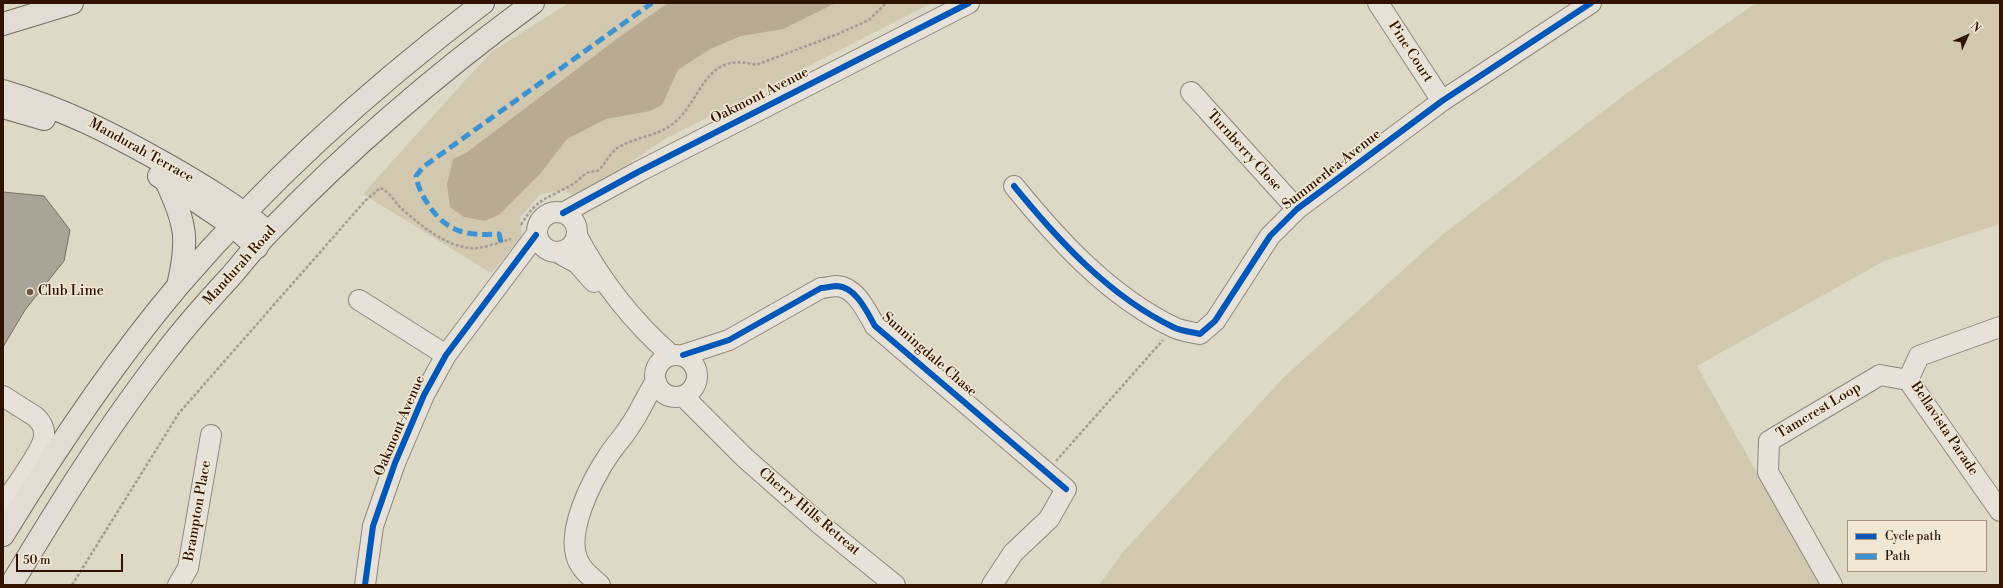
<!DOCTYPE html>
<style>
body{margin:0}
#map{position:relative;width:2003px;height:588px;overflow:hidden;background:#ded8c7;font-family:"Libre Bodoni",serif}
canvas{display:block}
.frame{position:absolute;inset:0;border:4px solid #2f1200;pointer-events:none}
.legend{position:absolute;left:1847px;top:520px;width:140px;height:52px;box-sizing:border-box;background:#f0e8d4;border:1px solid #a3927f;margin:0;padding:5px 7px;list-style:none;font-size:12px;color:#2f1200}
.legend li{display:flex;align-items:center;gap:8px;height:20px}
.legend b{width:20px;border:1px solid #a3927f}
.north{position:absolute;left:1947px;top:16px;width:40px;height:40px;-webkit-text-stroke:3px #f0e8d4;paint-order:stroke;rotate:45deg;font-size:11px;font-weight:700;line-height:16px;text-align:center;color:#2f1200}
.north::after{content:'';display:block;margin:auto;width:14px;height:18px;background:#2f1200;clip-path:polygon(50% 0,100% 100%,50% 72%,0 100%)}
.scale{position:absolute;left:16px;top:554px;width:107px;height:18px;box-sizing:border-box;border:2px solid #2f1200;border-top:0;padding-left:5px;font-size:12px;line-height:14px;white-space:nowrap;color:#2f1200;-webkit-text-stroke:3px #f0e8d4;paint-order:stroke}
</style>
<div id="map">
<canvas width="2003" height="588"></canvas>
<div class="frame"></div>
<ul class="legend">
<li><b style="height:5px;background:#0057b8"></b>Cycle path</li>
<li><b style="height:5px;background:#3d92d0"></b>Path</li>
</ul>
<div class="north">N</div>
<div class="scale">50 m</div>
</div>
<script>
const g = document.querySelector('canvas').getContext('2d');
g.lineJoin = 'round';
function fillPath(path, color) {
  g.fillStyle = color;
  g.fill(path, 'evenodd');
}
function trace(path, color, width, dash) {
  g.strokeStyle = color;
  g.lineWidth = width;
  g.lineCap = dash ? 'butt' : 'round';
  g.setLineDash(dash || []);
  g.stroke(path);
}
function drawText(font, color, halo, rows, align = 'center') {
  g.font = font + ' "Libre Bodoni",serif';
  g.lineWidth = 3;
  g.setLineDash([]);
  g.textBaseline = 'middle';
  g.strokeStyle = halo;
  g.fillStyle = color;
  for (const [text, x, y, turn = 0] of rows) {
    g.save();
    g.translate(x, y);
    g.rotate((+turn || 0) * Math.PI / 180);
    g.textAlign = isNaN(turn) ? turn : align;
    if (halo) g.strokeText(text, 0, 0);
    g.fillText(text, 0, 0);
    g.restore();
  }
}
fillPath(new Path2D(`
 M569,3H932L665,139L578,197L563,190L540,194L520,218L522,236L491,273L363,194L468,77L494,50Z
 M1761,3H2000V224L1884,261L1697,366L1820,585H1099L1123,552L1284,377L1442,235L1627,93L1753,5Z`), '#d2c8b0');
fillPath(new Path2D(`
 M668,3H836L783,29L741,36L710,49L678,70L662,105L650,111L606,119L567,139L540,174L500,214L485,221L464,217L450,207L447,184L453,159L466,153L622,35Z`), '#b9aa93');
const building = new Path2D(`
 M3,192L44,196L70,230L64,261L25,310L3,347Z`);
fillPath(building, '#aaa498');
trace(building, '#766d62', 1);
const minor = new Path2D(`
 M1378,3L1442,101
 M1191,92L1297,209
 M1014,186C1058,240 1109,296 1173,327C1181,331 1191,332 1200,334L1215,321L1270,236L1297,209L1442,101L1591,3
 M537 232a20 20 0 1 1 40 0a20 20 0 1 1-40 0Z
 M563,213L638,172L969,3
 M577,236C601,281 632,321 671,355
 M557,252L577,263L594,282
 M359,300L446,355
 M2000,327L1919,356L1908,380L2000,511
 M655 376a21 21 0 1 1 42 0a21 21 0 1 1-42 0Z
 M683,355L729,340L821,288C826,288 832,286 837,286C856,287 867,312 875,326L1066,489L1049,519L1013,553L992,585
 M3,396L36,417C40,421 44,427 44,433C46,447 12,491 3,505
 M683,396L744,457L821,525L895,585
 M178,585L188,568L211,435
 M365,585L373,526L395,463L424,395L446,355L536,235
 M600,585C594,579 585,573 581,566C561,537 593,478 610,453C616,444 624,436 630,426C640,412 646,396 656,381
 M1832,585L1768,472L1769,441L1880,375L1908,380`);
const major = new Path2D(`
 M3,24L72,3
 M3,91C64,109 109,132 164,163C201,184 236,205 268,232
 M3,107L44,119
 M159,176L233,226L257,247`);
const highway = new Path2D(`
 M166,181C186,224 189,239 178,286
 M3,535C55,450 114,362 178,286C269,180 372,87 483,3
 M11,585C58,507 106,429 162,357C183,329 207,302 231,276C244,261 256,245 270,231C351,147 439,72 533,3`);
trace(minor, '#8f877c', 22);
trace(major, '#766d62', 24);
trace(highway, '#766d62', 24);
trace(new Path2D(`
 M521,225C537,197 548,199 573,184C578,181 582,176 587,173C591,171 595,172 599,170C606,163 610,152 619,147C634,138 655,136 670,126C703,103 702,50 756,65L838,34L869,20L886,3
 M1056,461L1163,340
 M72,585L179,413L365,201L380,188C389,191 394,201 401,208C421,226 451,251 479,248C489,246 501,242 511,239`), '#a29c94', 2.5, [3, 2]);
trace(minor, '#e6e2da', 20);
trace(major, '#e1ddd4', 22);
trace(highway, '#e1ddd4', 22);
trace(new Path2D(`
 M501,242L499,234C469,236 448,233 430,207C423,197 418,188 416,176L423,167L652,3`), '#3d92d0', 5, [10, 5]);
trace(new Path2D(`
 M1014,186C1058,240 1109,296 1173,327C1181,331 1191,332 1200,334L1215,321L1270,236L1297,209L1442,101L1591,3
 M563,213L638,172L969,3
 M683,355L729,340L821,288C826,288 832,286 837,286C856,287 867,312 875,326L1066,489
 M365,585L373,526L395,463L424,395L446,355L536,235`), '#0057b8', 6);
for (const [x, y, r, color] of [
 [30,292,4,"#6c5746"]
]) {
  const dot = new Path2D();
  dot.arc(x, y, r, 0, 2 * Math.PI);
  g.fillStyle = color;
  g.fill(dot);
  trace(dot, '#f0e8d4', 1.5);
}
drawText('14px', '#2f1200', '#f0e8d4', [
 ["Pine Court",1410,52,57],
 ["Oakmont Avenue",760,96,-27],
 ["Mandurah Terrace",141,151,29],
 ["Turnberry Close",1244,151,48],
 ["Summerlea Avenue",1332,170,-38],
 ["Mandurah Road",240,266,-48],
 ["Sunningdale Chase",929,355,41],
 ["Tamcrest Loop",1819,411,-31],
 ["Oakmont Avenue",400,426,-67],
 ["Bellavista Parade",1944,429,56],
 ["Brampton Place",198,511,-80],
 ["Cherry Hills Retreat",809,512,40]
]);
drawText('14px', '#2f1200', '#f0e8d4', [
 ["Club Lime",38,292]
], 'left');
</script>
